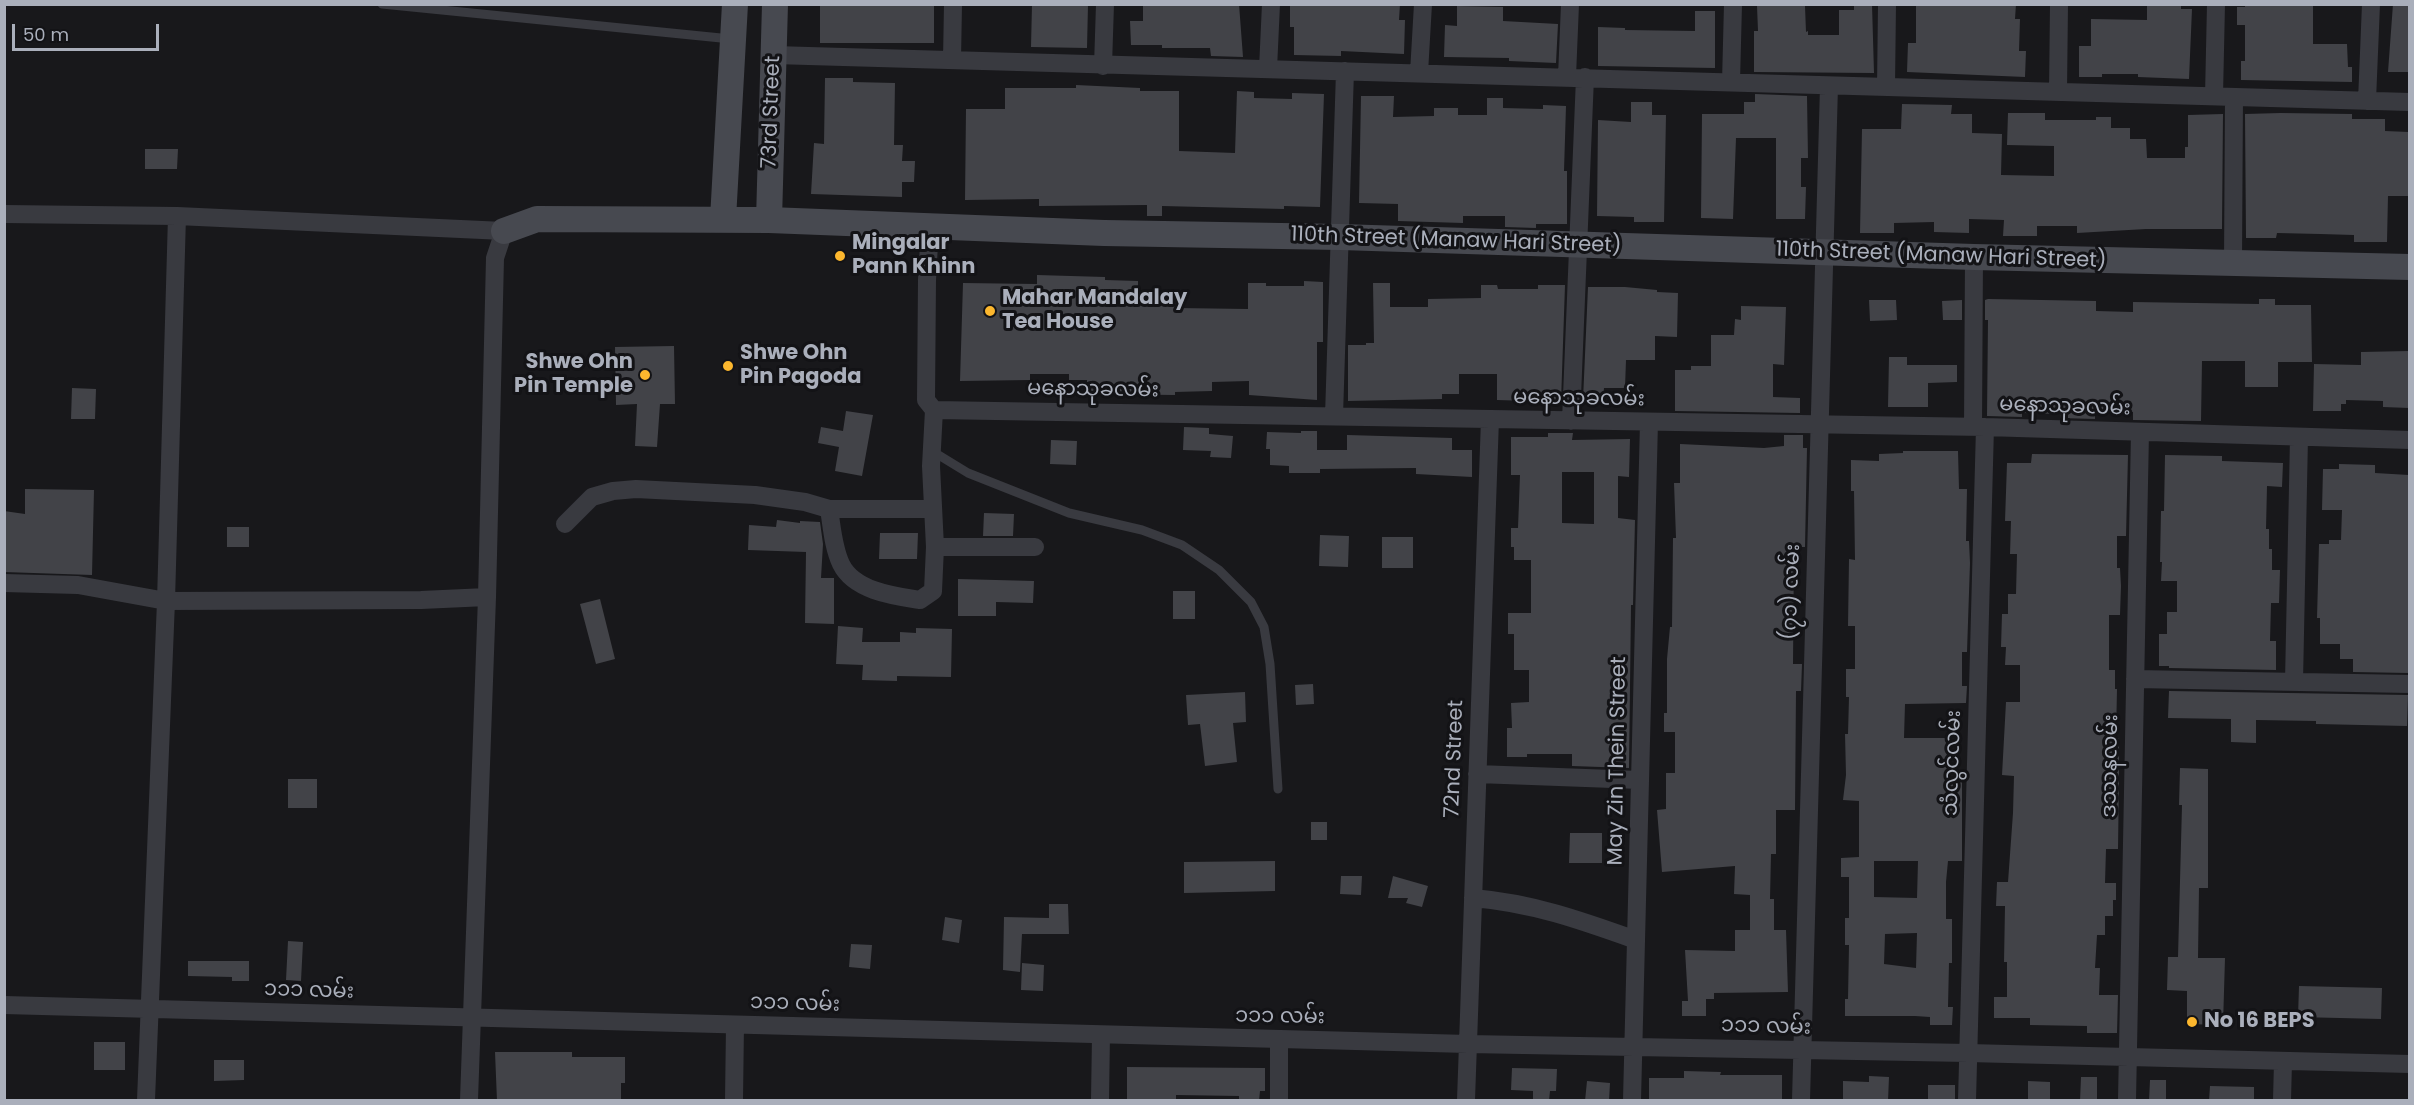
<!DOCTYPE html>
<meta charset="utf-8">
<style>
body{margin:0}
#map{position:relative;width:2414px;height:1105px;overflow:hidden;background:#18181b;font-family:Poppins,sans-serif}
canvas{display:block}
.frame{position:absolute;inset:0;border:6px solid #aaafbb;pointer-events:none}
.scale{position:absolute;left:12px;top:24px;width:147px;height:27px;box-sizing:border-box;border:3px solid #aaafbb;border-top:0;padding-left:8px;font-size:18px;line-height:21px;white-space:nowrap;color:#aaafbb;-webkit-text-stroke:4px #131316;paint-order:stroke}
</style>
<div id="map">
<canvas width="2414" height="1105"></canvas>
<div class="frame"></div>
<div class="scale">50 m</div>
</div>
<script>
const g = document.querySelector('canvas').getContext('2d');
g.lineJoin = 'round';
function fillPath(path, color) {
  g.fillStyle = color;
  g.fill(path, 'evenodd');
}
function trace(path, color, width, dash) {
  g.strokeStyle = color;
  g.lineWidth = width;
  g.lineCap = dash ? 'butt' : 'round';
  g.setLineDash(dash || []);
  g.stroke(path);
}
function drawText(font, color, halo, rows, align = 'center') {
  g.font = font + ' Poppins,"Noto Sans Myanmar",sans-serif';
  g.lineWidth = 6;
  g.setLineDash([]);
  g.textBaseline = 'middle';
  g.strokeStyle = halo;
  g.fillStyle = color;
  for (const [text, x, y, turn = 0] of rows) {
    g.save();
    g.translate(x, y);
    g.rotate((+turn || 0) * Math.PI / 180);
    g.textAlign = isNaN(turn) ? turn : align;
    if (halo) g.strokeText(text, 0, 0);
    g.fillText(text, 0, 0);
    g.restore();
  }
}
fillPath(new Path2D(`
 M820,4H934V43H820Z
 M1032,4L1088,5L1087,48L1031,47Z
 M1143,4H1239L1243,57L1211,56L1210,48H1162V45H1131L1130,21H1143Z
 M1290,4H1400L1399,20H1405L1404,54L1341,51V56L1294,55V27H1290Z
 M1854,4H1872L1874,73L1754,72V31H1758L1757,6H1805L1806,32L1808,31V35H1839V10H1854Z
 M1916,4H2016L2015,19H2020L2019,51H2026L2025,77L1907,72L1908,43H1916Z
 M2147,4H2181V9H2192L2189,79L2138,77V74H2102V77H2079V46H2091V19L2147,20Z
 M2245,4H2313V44H2347L2348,67H2352V82L2241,80V61H2245V25H2237V7H2245Z
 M2393,4H2409V72H2388Z
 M1457,6L1503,7V21L1558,24L1556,63L1509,61V58L1444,57L1445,25L1457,26Z
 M1695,11H1715V68L1598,66V27L1625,28V30L1695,31Z
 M825,78H853V82L895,83L894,145H903L902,161H915L914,182H902V197L811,194L814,143L824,144Z
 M1076,85L1140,88V91H1179V151L1235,153L1237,91L1254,92V98L1292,99V93L1324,94L1320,207L1284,206V209L1162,206V216H1147V205L1039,206V199L965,200L966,109H1005V88H1076Z
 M1755,94L1807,96L1808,158H1801V187H1806L1805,219H1776V138H1736L1733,219L1701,218L1702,114H1744V102H1755Z
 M1361,96H1394L1393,117L1434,116V108H1458V115H1487V98H1503V108L1543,109V105L1566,106L1564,171H1567V224H1536V228L1505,227V216H1463V223L1398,221V204L1359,203Z
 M1631,102H1652V115H1666L1664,222H1634V217L1597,216L1598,120L1631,122Z
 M1902,104L1952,105L1951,114H1972V133L2002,134L2001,175L2054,176V146L2007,145L2008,113H2045V120H2096V117H2111V128H2130V139H2146L2147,158H2185V147H2188V115L2223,114L2222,229H2146L2077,233V226H2037V236H2003L2004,220L1969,219V233L1934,232V222L1894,223V233H1860L1862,129H1901Z
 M2281,113L2352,114V119H2385V131L2409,132V196H2388L2387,242H2354V235L2320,234L2277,233L2276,238H2246L2245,114Z
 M145,149H178L177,169H145Z
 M1037,275L1105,277V280L1138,281V300H1177V308L1248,309V283H1266V286H1304V281L1323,282V342H1317V400L1249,395V381L1212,382V391L1175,392V395L1087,394V380H1069V374H1030V380L960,381L963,283L1037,284Z
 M1373,283H1390V307H1428V299L1481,298V285H1497L1498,289H1538V285H1565L1561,402L1497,400V374H1459V394H1442V399L1348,401V345H1366V343H1374Z
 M1588,287H1625L1657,290V292L1678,293L1677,337L1655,336V360H1626L1625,388H1604L1603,401L1583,400Z
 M1988,299L2096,301V311L2133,312V302L2259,304V299H2275V305H2311L2312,362H2278V387H2245V361H2202L2201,421L2133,420V412L2095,411V419L2060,418V414L2022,413V417L1987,416L1988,320H1985V300Z
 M1869,300H1896L1897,320L1870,321Z
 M1962,300V320H1943L1942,301Z
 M1741,306L1786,307L1784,365L1773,364V397L1800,398V413L1675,411V370H1691V366H1711V335H1734L1735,319L1741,320Z
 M674,346L675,404H660L657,447L635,446L637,404L616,405L615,347Z
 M2409,351V408L2383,407V401L2346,400V404H2341V411H2313L2314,364L2361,365V352Z
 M1889,357H1907V365H1957V382L1928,383V407H1888Z
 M72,388L96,389L95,419H71Z
 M846,411L873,415L862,476L835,471L839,447L818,443L821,427L843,431Z
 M1184,427L1209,428V434L1233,436L1231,458L1210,457L1211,451L1183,450Z
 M1301,431H1317V450H1347V435L1452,438V450H1472V477L1416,474V468L1320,469V473H1289V466L1270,465V449H1266L1267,432L1301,433Z
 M1548,433H1573L1572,440L1630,439L1629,477L1618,476V518L1635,520L1633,605H1631L1629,768L1572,766V754H1527V757H1507V728H1512L1511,703L1529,702V670H1514V634H1508V613H1531V560H1514V547H1511V528H1518L1520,475H1511V437H1548ZM1562,472H1594V524L1562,523Z
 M1784,435H1803V448H1807L1805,547H1794L1793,664H1802L1801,691H1796L1795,810H1776V854H1771L1770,899H1774V930H1786L1788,992L1714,993V999H1706V1016H1682V1001H1688L1685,950L1735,951V930H1750V895L1734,894L1735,866L1662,872L1657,810L1666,809V773H1675V732H1664V713H1667V659L1670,627H1672L1673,538H1676L1674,483H1680V444L1764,448L1784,446Z
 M1051,440L1077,441L1076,465L1050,464Z
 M1903,451H1958L1959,489H1967L1966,541H1969L1970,563L1967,652H1962V686H1967L1966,703L1905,704L1904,738H1946L1948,777H1962V861H1948L1946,882V919H1952V963H1949L1948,1007H1953L1952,1025H1930V1017L1915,1016H1845V999H1848L1849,945H1845V918H1849V877H1841V858L1859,857V801L1843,800L1846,775L1845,734H1848L1849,697H1846V669H1855V626H1848L1849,559L1855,560L1854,491H1851V460L1879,461V454L1903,453ZM1874,861H1918L1917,898L1874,897ZM1917,933L1916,968L1884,964L1885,934Z
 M2032,454L2128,455L2126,536H2117V568H2120L2121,586L2120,615H2109V670H2115V689H2117L2116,738H2119V778L2118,849H2106L2105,883H2116V900H2113V916H2105V935H2097L2095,968H2100L2099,995H2118L2117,1033H2087V1026L2030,1025V1018H1994V997H2007V962H2004L2005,906H1996L1997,882H2008L2013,813L2014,776L2002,775L2006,702H2020V665H2005L2006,647H2001L2002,614H2008V594H2016L2017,554H2010L2011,521H2005L2007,463H2031Z
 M2165,455L2222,456V461L2283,463L2282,487L2267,486L2266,529H2269V549H2272V570H2280L2279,603H2271L2270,641H2276V670L2169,668V666H2159V634H2167V612H2177V581H2161L2162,562H2160L2161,511H2164Z
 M2339,464L2375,465V473L2409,475V673L2353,672V659H2340V644H2320V618H2317L2319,544H2329V540H2341L2342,510H2322L2323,469H2339Z
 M25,489L94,490L92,575L4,572V511L25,514Z
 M984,513L1014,514L1013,536H983Z
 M777,520L800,523V521L820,522L823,544L821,578H834V624L805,623L806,552L748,550L749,525L776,527Z
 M227,527H249V547H227Z
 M880,533H918L917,559H879Z
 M1320,535L1349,536L1348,567L1319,566Z
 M1382,537H1413V568H1382Z
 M958,579L1034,581L1033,603L996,602V616H958Z
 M1173,591H1195V619H1173Z
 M600,599L615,659L596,664L580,604Z
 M838,626L863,628L862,642H900V632L916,633V628L952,629L951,677L897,676V681L862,680L863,665L836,664Z
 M1313,684L1314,704L1296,705L1295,685Z
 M2169,691L2408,695L2407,726L2316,724V721L2256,720V743L2231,742V719L2168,718Z
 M1245,692L1246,722L1233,723L1237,762L1205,766L1200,724L1188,725L1186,695Z
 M2180,768L2208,769V888H2199L2198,958H2225L2223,1025L2187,1024V991L2167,990L2168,957H2178L2182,805H2179Z
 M288,779H317V808H288Z
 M1311,822H1327V840H1311Z
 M1570,833H1602V863H1569Z
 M1275,861V891L1184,893V862Z
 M1341,876H1362L1361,895L1340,894Z
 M1393,876L1428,886L1422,907L1406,903L1408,898H1388Z
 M1049,904H1068L1069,934H1022L1020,972L1003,970L1004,917L1049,918Z
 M945,917L962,920L959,943L942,940Z
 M288,941L303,942L301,981L286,980Z
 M851,944L872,945L870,969L849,967Z
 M188,961H249V981H232V977L188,976Z
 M1022,963L1044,965L1043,991L1021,990Z
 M2299,986L2382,988L2381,1019L2298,1017Z
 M94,1042H125V1070H94Z
 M495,1052H572V1057H625V1083H621V1101H497Z
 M214,1060H244V1080L214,1081Z
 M1127,1067L1265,1068V1091H1260L1259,1101H1239V1096L1176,1095V1101H1127Z
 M1512,1068L1557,1069L1556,1091H1550L1549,1101H1533V1091L1511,1090Z
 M1684,1071L1721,1072L1720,1075H1782V1101H1649V1078H1684Z
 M1869,1076L1889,1077L1888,1101H1843V1081L1869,1082Z
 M2081,1077H2097V1101H2080Z
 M2150,1080H2166V1101H2149Z
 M1587,1081L1610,1083L1609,1101H1585Z
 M2028,1081L2050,1082V1101H2028Z
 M1928,1085H1955V1101H1928Z
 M2210,1086L2254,1087V1101H2209Z`), '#424348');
trace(new Path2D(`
 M382,4L731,39
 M932,451L968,473L1069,513L1142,530L1182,545L1219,570L1251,602L1264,627L1270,664L1278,789`), '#393a40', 9);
trace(new Path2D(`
 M774,55L2410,102
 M952,60L953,4
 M1103,66L1105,4
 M1268,69L1271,4
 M1419,73L1423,4
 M1567,77L1570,4
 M1731,82L1733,4
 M1886,87L1887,4
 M2058,92L2059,4
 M2214,96L2216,4
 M2367,101L2371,4
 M4,214L177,216
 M930,226L927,280L926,400L934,410L1985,427L2410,440
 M2233,263L2234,97
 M1334,416L1345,71
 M1571,421L1585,77
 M1973,427L1974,257
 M829,509C832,527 833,547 841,564C854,591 894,596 920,600L933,591L935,547L931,466L934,410
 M565,524L592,497L613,491L636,489L755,495L805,502L829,509H933
 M935,547H1035
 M4,583L78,585L166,601L421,600L487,597
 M2135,679L2410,684
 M2294,682L2299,437
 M1477,774L1640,780
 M1473,898C1532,903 1580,920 1636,940
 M4,1005L1468,1044L1968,1053L2410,1064
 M146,1100L166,601L177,216L504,231L495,258L487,597L469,1100
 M734,1100L735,1025
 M1100,1100L1101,1035
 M1279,1100V1039
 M1466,1100L1490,419
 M1632,1100L1649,422
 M1801,1100L1829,86
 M1967,1100L1985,427
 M2127,1100L2140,432
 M2282,1100L2283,1062`), '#393a40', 18);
trace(new Path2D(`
 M723,219L735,4
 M769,220L775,4
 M504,231L537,219L769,220L1104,233L1340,237L1974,257L2410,267`), '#474950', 26);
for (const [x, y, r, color] of [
 [840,256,6,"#fcb72e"],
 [990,311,6,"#fcb72e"],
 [728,366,6,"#fcb72e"],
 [645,375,6,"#fcb72e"],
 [2192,1022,6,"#fcb72e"]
]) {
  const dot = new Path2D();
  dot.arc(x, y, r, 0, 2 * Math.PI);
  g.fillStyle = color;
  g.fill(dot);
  trace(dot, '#131316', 2);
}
drawText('21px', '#aaafbb', '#131316', [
 ["73rd Street",772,112,-88],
 ["110th Street (Manaw Hari Street)",1456,241,2],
 ["110th Street (Manaw Hari Street)",1941,256,2],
 ["မနောသုခလမ်း",1093,390,1],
 ["မနောသုခလမ်း",1579,399,1],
 ["မနောသုခလမ်း",2065,407,2],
 ["(၇၁) လမ်း",1792,592,-88],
 ["72nd Street",1455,759,-88],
 ["May Zin Thein Street",1618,761,-89],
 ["သံလွင်လမ်း",1953,763,-88],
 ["ဒဿနလမ်း",2111,766,-89],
 ["၁၁၁ လမ်း",309,991,2],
 ["၁၁၁ လမ်း",795,1004,2],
 ["၁၁၁ လမ်း",1280,1017,1],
 ["၁၁၁ လမ်း",1766,1027,2]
]);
drawText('bold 21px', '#aaafbb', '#131316', [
 ["Mingalar",852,244],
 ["Pann Khinn",852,268],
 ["Mahar Mandalay",1002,299],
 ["Tea House",1002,323],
 ["Shwe Ohn",740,354],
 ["Pin Pagoda",740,378],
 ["Shwe Ohn",633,363,"right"],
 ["Pin Temple",633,387,"right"],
 ["No 16 BEPS",2204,1022]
], 'left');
</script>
